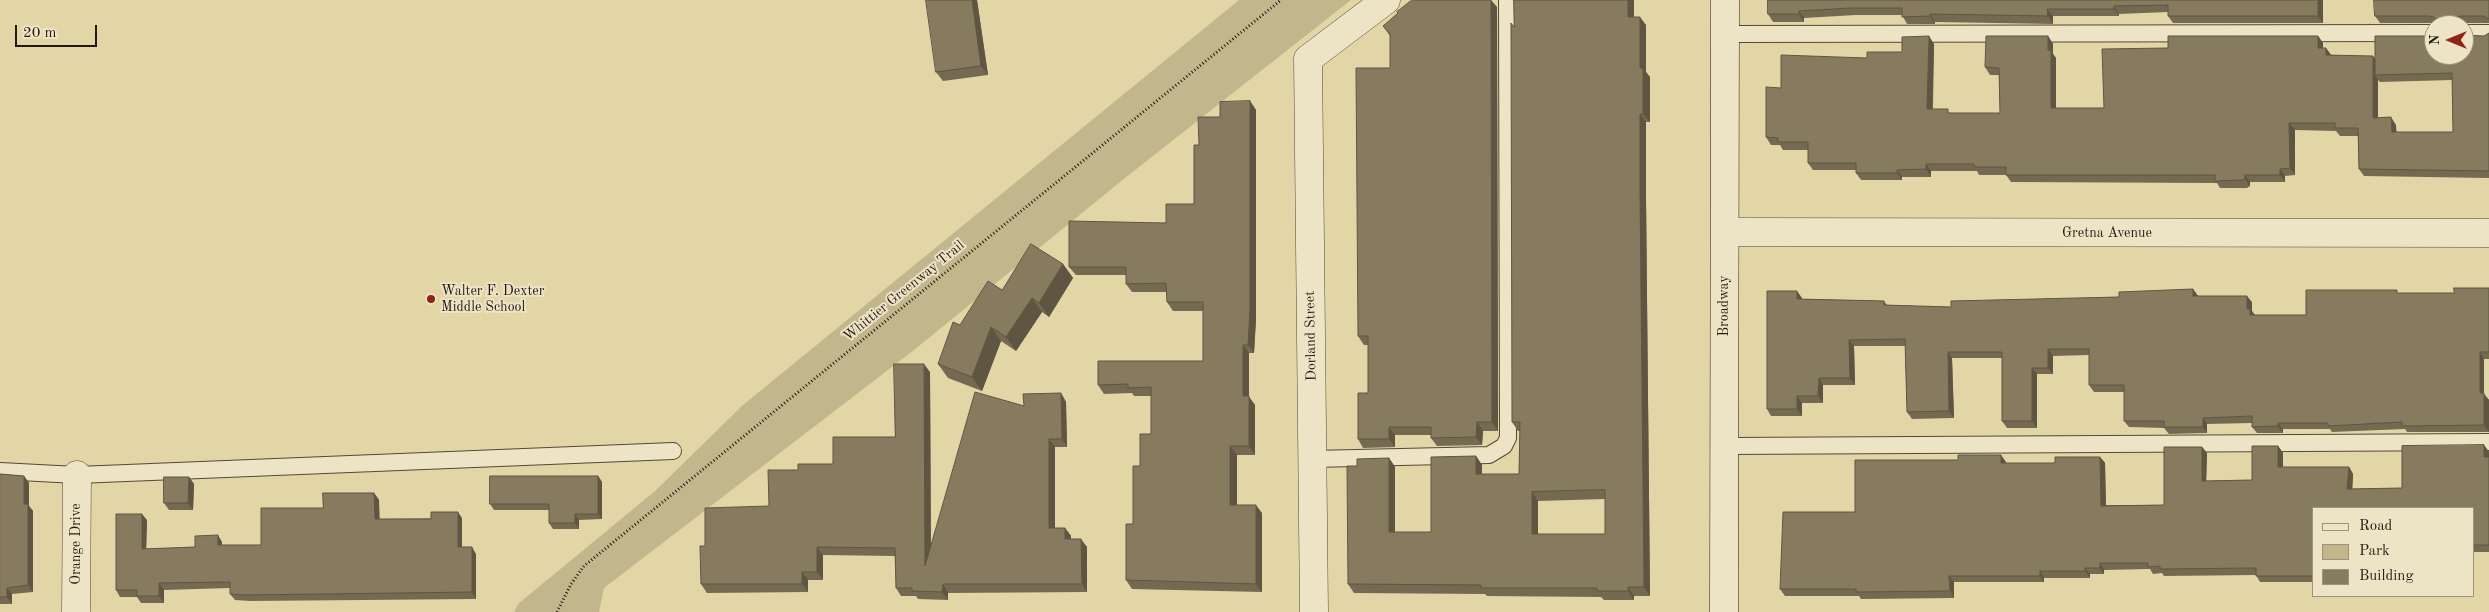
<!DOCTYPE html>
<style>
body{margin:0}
#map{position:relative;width:2489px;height:612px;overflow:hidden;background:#e3d6a6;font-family:"Old Standard TT",serif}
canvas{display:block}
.legend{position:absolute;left:2312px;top:507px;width:162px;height:90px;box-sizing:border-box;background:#ede4c5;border:1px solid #9c927e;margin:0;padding:6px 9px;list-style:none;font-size:15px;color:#231813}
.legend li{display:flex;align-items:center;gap:10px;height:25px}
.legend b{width:25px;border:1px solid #9c927e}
.north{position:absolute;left:2424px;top:15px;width:50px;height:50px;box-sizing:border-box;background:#ede4c5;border:1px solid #9c927e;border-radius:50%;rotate:270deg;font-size:14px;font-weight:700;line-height:20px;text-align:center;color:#231813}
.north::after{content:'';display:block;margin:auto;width:18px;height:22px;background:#8f2418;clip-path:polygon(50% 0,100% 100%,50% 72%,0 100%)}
.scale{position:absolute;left:15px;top:25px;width:82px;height:22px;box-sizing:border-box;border:2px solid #231813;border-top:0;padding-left:6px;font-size:15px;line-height:18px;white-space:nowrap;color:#231813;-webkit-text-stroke:4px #ede4c5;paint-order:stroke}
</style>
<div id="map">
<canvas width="2489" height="612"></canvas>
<ul class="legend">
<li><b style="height:6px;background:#ede4c5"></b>Road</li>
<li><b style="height:14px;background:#c2b68d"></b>Park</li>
<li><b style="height:14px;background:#877b5f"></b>Building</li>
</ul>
<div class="north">N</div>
<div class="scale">20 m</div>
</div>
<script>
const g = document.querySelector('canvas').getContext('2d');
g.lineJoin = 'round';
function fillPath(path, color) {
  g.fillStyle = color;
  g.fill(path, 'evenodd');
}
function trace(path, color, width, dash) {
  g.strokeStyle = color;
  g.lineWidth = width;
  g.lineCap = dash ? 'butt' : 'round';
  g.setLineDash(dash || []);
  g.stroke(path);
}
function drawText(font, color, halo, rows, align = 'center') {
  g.font = font + ' "Old Standard TT",serif';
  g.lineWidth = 4;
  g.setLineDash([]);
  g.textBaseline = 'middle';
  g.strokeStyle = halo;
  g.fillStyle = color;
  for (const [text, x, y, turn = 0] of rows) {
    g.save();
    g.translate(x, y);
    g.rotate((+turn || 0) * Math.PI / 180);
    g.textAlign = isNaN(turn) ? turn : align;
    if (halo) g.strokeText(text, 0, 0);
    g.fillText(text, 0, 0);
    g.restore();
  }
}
fillPath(new Path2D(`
 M1239,0H1351L1125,178L914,350L604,588L599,612H514L518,604L655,491L743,405Z`), '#c2b68d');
const lane = new Path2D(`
 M2464,33H2489
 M1725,34L2434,33
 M1724,446L2489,442
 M1312,459L1489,455L1504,446L1508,438L1507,0
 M0,471L77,475L673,451`);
const street = new Path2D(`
 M1725,232L2489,233
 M76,612L77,475
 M1314,612L1308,59L1386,0`);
const secondary = new Path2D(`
 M1724,612L1725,0`);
trace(lane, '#534838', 18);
trace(street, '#534838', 29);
trace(secondary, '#231813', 29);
trace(new Path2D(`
 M557,612L571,584L584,566L1281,0`), '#231813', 3, [1, 2.5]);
trace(lane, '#ede4c5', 16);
trace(street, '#ede4c5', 28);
trace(secondary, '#ede4c5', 28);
fillPath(new Path2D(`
 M977,0L988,75L943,81L936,72Z
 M1634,0V17L1646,25V72L1650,77V122H1646V198L1650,596H1634V600H1604L1601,597L1487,596L1485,594L1354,593L1348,584L1357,466L1389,458L1395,467V532H1431L1476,456L1482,465V474H1519L1520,431H1518L1512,422L1514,27ZM1605,499V534H1538V501Z
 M1768,0H2323V23H2173L2168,16V12L2119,14V16H2053V24L1935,22V24H1907L1902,15H1856L1804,18V22H1773L1768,14Z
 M2489,0V23H2464L2460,25H2439L2434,23H2380L2375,16Z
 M1497,7L1498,431H1483L1482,445L1437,446L1431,438V435H1395V447L1363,448L1358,439L1368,393V345H1364L1358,336L1390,68V36L1383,26Z
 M2489,33V178L2364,176L2359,169L2358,136H2340L2336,131L2295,130V175L2285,176V182H2250V186L2247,188H2220L2217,183L2011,182L2006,175H1979L1977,171H1931V177H1902V180H1861L1856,173V170H1813L1808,163V150H1783L1780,145H1771L1766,137L1781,88L1867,58L1902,52L1934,44L1933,109L1951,113H2000L1999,75H1990L1985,67L2048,36L2053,44V54L2056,58V108H2104L2168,48L2318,36L2323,43V48H2326L2331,55L2375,58L2429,36L2434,55L2484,36ZM2378,80L2380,82L2452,80L2453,132H2396V125L2378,118Z
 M1250,101L1256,110V319L1254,353H1249V397L1255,405V455H1237V505L1262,513V592L1132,589L1126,580L1140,466L1151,434V396H1134L1132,393L1104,394L1098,385L1203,361V311H1173L1167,302V292H1132L1126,284V275H1076L1069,267L1166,223L1194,204L1199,145L1220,117Z
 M1063,264L1073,278L1049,317L1042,312L1016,351L1001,341L982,391L948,378L938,364L960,325L1002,290Z
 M2489,288V359H2484V394L2489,400V432H2407L2405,429L2332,432L2330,429H2283V433H2257L2252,427V423L2207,424V433L2169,434L2164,428L2129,427L2124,421V392H2094L2089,385V355L2053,356V374H2037V428H2007L2002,421V358H1952L1954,418L1912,419L1907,412L1905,346H1854L1855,385H1823V403H1802V416H1771L1767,409L1802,298V299L1884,301L1887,305L1951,307L2119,297L2193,289L2198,296L2252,302V311L2255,315H2306L2399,293H2454Z
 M930,372L931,547L1024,406L1061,393L1066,402L1067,447H1055V528H1065L1071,536V539L1087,547V592L948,593V600L918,599L916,596H901L896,588L895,556L823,555V580H808V592L707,593L701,584L705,546L769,506L798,470L833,464L895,437Z
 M2484,445L2489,452V552H2473V508H2313V582H2260L2256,575L2164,576L2162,573L2153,574L2150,569L2104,570V574H2090V578H2044V582H1954V598L1861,599L1859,596H1785L1780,589L1855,512L1958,460L2001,455L2006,463H2055L2100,457L2105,463L2106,505H2164L2202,447L2207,453L2206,481L2252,480L2278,446L2283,453V467H2349L2353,474L2352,489L2402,488Z
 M0,474L24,476L29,483V506L33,511V592L12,594V604H0Z
 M598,476L602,482V519L579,520V529H553L549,523V510H494L490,504Z
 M189,477L194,484L193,510H169L164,503Z
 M374,493L379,500V519L462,518V547L476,554V599L250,601L235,600L230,594V588L164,590V603H141L137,597H120L116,590L147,520L146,549L195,547L222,542V545H261L323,508Z`), '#746a52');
fillPath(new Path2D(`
 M972,0H977L988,75L981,66Z
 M1491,0L1497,7L1498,431L1492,422Z
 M1628,0H1634V25L1628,17Z
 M2318,0H2323V23L2318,16Z
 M2114,6L2119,14V16L2114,9Z
 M2047,9L2053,16V24L2048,16Z
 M1799,11L1804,18V22L1799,14Z
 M1930,14L1935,22V24L1930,16Z
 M1640,17L1646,25V72L1650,77V122L1643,114L1640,68Z
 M2451,20L2454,25H2449Z
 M1929,36L1934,44L1932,116L1927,109Z
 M2048,36L2053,44V54L2056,58V116L2051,108Z
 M2318,36L2323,43V55L2318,48Z
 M2326,48L2331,55H2326Z
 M2373,56L2378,63L2375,75L2378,80V125L2373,118Z
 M1250,101L1256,110V319L1254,353L1248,345Z
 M1640,114L1646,122V198L1650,596L1644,587L1640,190Z
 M2391,117L2396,125L2397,139L2392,132Z
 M2289,123L2295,130V175L2290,168Z
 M1926,164L1931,171V177L1926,169Z
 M2280,169L2285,176V182L2280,175Z
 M1897,170L1902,177V180L1897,173Z
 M2245,175L2250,182V186L2245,179Z
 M1063,264L1073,278L1049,317L1039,303Z
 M2193,289L2198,296V303L2193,296Z
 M1797,291L1802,298V305L1797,299Z
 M2247,296L2252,302V311L2255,316L2250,315L2247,309Z
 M1032,298L1042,312L1016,351L1006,337Z
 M991,327L1001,341L982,391L972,377Z
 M1849,340L1854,346L1855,385L1850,378Z
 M1243,345L1249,353V397L1255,405V455L1249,446L1243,396Z
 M2048,349L2053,356V374L2048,368Z
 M1948,352L1952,358L1954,418L1949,411Z
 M2480,352L2484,359V394L2489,400V432L2484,425L2480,393Z
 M924,364L930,372L931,575L925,566Z
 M2032,368L2037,374V428L2032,421Z
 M1819,378L1823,385V403L1818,396Z
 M1061,393L1066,402L1067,447L1062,439Z
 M1797,396L1802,403V416L1797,409Z
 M2203,418L2207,424V433L2203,427Z
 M1477,422L1483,431L1482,445L1476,437Z
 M2278,423L2283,429V433L2278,426Z
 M1389,427L1395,435V447L1389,439Z
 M1049,439L1055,447V536L1049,528Z
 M2484,445L2489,452V463L2484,457Z
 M1230,446L1237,455V513L1230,505Z
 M2278,446L2283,453V474L2278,467Z
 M2202,447L2207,453L2206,488L2202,481Z
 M2001,455L2006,462V470L2001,463Z
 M1476,456L1482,465V482L1476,474Z
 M2100,457L2105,463L2106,512L2101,506Z
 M1389,458L1395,467V541L1389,532Z
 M2349,467L2353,474L2352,496L2347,489Z
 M24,476L29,483V506L33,511V592L28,585L24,504Z
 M598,476L602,482V519L598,514Z
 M189,477L194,484L193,510L188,503Z
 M1532,492L1538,501V543L1532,534Z
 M374,493L379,500L380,526L375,519Z
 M1256,505L1262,513V592L1256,584Z
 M458,512L462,518V554L458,547Z
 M142,514L147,520L146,556L142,549Z
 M575,514L579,520V529L575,523Z
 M1065,528L1071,536V547L1065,539Z
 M218,535L222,542V552L218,545Z
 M1081,539L1087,547V592L1082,584Z
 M472,547L476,554V599L472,592Z
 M817,547L823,555V580L817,572Z
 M2100,563L2104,570V574L2100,568Z
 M2085,568L2090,574V578L2085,571Z
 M2040,571L2044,578V582L2040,576Z
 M802,572L808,580V592L802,584Z
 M1949,576L1954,582V598L1950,591Z
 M159,583L164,590V603L159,596Z
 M943,584L948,593V600L942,592Z
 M1628,587L1634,596V600L1628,591Z
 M7,588L12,594V604L7,597Z`), '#5e5642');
const building = new Path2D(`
 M926,0H972L981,66L936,72Z
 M1412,0H1491L1492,422H1477L1476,437L1431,438V427H1389V439H1358V393H1368V336H1358L1356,68H1390V34L1383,26L1398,13L1397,12Z
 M1514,0H1628V17H1640V68H1643V114H1640V190L1644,587H1628V591H1597V588H1481V585L1348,584L1347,466H1357V459L1389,458V532H1431V457L1476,456V474H1519L1520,422H1512L1511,23L1514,27ZM1605,490V534H1532V492Z
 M1768,0H2318V16H2168V5L2114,6V9H2047L2048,16L1930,14V16L1902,17V8H1851L1799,11V14H1768Z
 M2374,0H2489V19L2484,16H2459L2451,20L2449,25H2439L2434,17L2429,16H2375Z
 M2434,33V55H2464V35L2484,36L2489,33V171L2359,169L2358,128H2335V123H2289L2290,168L2280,169V175H2245V179L2242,180L2215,181V175H2006V167H1974V164H1926V169L1897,170V173H1856V163H1808V142H1778V138L1766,137V87L1781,88V55L1867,58V52H1902V37L1929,36L1927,109H1948V113H2000L1999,68L1985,67L1986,36H2048V50H2051V108H2104L2102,49L2168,48V36H2318V48H2326V55L2373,56V118L2391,117L2392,132H2453L2452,73L2375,75V36H2429Z
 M1250,101V310L1248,345H1243V396H1249V446H1230V505H1256V584L1126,580V524H1133V466H1140V434H1151V387L1128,388V384L1098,385V361H1203V302H1167L1166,283L1126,284V267H1069V221L1166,223V204H1194V145H1199L1198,117H1220V102Z
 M1031,244L1063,264L1039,303L1032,298L1006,337L991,327L972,377L938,364L953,322L960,325L988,281L1002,290Z
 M2454,288H2489V352H2480V393H2484V425L2402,426V422L2328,426V423H2278V426L2252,427V416L2203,418V427H2164V421H2124V385H2089V349H2048V368H2032V421H2002V352H1948L1949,411L1907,412L1905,339L1849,340L1850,378H1819L1818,396H1797V409H1767V291H1797V299L1884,301V305L1951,307V301L2119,297V292L2193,289V296H2247V309H2250V315H2306V290H2397V293H2454Z
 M894,364H924L925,566L975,392L1024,406L1023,394L1061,393L1062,439H1049V528H1065V539H1081L1082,584H943L942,592L912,591V588H896L895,548L817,547V572H802V584H701L700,546H705V508L769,506L768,470H798V464H833V437H895Z
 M2484,445V457H2489V545H2473V508H2313V576H2256V568L2160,569V566L2148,567V563H2100V568H2085V571H2040V576H1949L1950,591L1856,592V589H1780L1783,512H1855V460H1958V455H2001V463H2055V457H2100L2101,506L2164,505V447H2202V481L2252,480V446H2278V467H2349L2347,489L2402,488V446Z
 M0,474L24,476V504H28V585L7,588V597H0Z
 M490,476H598V514H575V523H549V504H490Z
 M164,477H189L188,503H164Z
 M323,493H374L375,519H431V512H458V547H472V592L245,595L230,594V582L159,583V596H137V590H116V514H142V549L195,547V536L218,535V545H261V508H323Z`);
fillPath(building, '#877b5f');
trace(building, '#5e5642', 1);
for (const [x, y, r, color] of [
 [431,299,5,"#8f2418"]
]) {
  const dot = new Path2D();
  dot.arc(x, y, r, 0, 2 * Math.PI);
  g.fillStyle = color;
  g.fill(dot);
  trace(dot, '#ede4c5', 2);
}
drawText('14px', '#231813', '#ede4c5', [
 ["Gretna Avenue",2107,233],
 ["Whittier Greenway Trail",904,291,-39],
 ["Broadway",1724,306,-90],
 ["Dorland Street",1311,336,-91],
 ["Orange Drive",76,544,-90]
]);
drawText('14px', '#231813', '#ede4c5', [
 ["Walter F. Dexter",441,291],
 ["Middle School",441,307]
], 'left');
</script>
